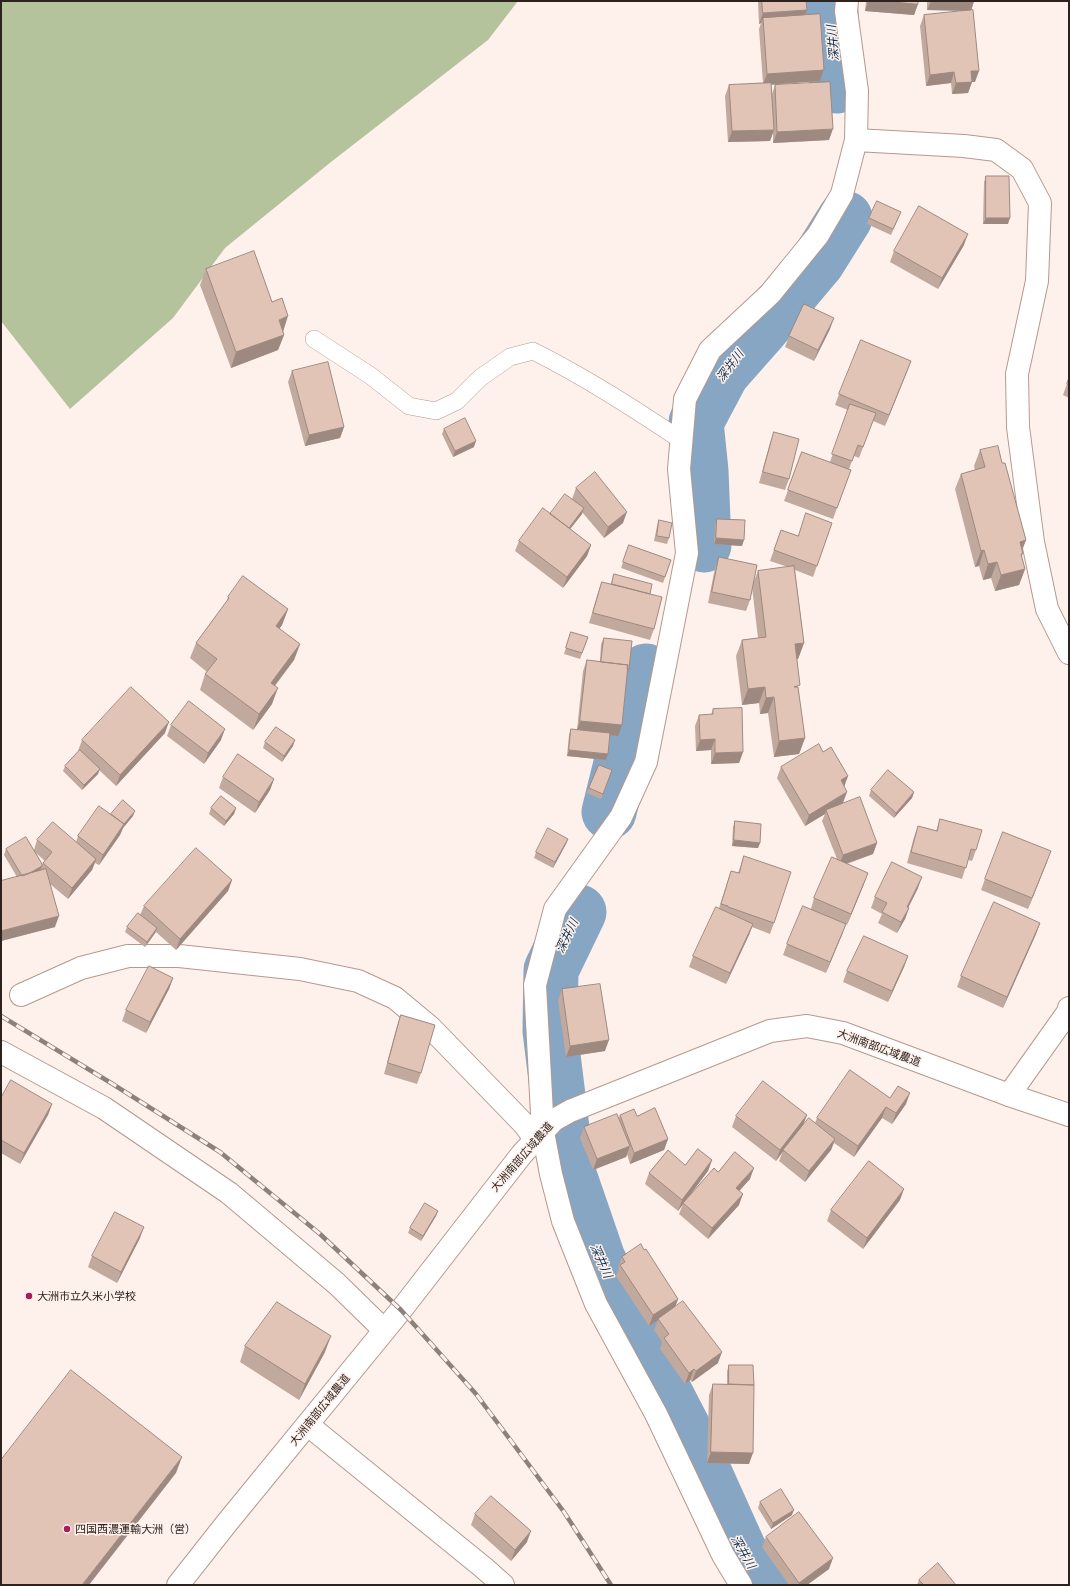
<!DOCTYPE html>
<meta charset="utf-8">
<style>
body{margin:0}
#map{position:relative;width:1070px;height:1586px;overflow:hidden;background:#fef1ec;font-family:Lato,sans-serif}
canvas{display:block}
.frame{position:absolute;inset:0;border:2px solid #2d221d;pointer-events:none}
</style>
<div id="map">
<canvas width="1070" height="1586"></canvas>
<div class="frame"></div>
</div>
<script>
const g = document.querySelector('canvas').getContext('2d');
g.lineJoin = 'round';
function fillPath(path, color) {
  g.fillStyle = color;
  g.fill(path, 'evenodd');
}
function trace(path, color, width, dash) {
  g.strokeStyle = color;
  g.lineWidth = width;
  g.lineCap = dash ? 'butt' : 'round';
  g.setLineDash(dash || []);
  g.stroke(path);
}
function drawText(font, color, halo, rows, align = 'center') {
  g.font = font + ' Lato,"Noto Sans JP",sans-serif';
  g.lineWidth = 3;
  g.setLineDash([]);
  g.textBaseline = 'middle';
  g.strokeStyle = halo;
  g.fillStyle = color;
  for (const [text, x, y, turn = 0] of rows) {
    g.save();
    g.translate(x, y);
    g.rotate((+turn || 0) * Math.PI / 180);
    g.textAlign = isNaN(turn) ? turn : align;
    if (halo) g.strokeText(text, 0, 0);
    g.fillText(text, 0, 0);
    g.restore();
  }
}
fillPath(new Path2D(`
 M1,1H518L488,40L331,162L225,248L173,318L70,409L1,321Z`), '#b5c39c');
trace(new Path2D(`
 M830,1L837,86
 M704,545L701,471L696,422L722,373L760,330L818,261L845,218
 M609,812L631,723L646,671
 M579,912L551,970L550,1031L567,1169L598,1259L634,1333L691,1443L740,1552L764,1585`), '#86a6c4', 55);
const lane = new Path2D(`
 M314,339L371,376L409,406L436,411L457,401L480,378L510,357L533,351C585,377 633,408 681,440`);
const street = new Path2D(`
 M856,140L964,146L996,150L1022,169L1040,203L1037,281L1017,374L1018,427L1033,542L1047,609L1069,653
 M21,995L81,968L128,956H179L300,969L358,981L395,998L431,1028L524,1124L535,1139
 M1,1052L104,1108L229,1193L337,1284L384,1330
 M1009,1095L1068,1012L1069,1008
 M741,1585L723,1555L656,1414L596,1304L563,1221L551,1174L543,1132L535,985L555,909L621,817L646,762L687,553L679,469L685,399L710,350L770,294L818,235L842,194L856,140L857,91L846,11L847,1`);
const secondary = new Path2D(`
 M308,1425L484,1568L503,1585
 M178,1585L226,1524L401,1310L522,1154L554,1120L570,1111L770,1031L807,1026L843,1033L1009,1095L1069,1115`);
trace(lane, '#b5998c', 18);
trace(street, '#b5998c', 24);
trace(secondary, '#b5998c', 24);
trace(lane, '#fff', 17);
trace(street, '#fff', 22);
trace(secondary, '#fff', 22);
const rail = new Path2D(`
 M1,1016L111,1083L220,1152L320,1234L401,1310L476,1394L564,1512L611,1585`);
trace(rail, '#8d817c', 4.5);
trace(rail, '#fef1ec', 3, [9]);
fillPath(new Path2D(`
 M758,1H806L805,15L824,70L820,81L771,85L772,94L775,85L829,140L773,143V132L770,141L728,142L725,96L729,85L763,83L759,29L761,23L759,24Z
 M866,1H918V4L914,15L865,11Z
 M927,1H974L971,11L975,82H972L968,93L952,94L951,83L926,86L920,26L924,15L968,11L927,10Z
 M986,176L1008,224H983L984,182Z
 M899,217L891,235L867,224L869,218Z
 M964,245L938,289L890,262L894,251Z
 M206,269L283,332L284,335L278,350L231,368L200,285Z
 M830,329L814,361L785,347L789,336Z
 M911,361L885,426L873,421L859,458L854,456L849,469L851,470L833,519L784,501L802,452L830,462L848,410L835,405L839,394Z
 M292,371L344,427L340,438L305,446L288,382Z
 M1069,378V398L1063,395Z
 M444,429L474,447L453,457L442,434Z
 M774,432L789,479L785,490L759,483L770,443Z
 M980,450L1002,463L1026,540L1022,549V558L1025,569L1019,585L995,591L991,578L983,580L979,566L975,567L955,489L961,474L975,470L974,466Z
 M576,488L623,523L604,538L582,512V514L570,529L591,545L587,556L563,588L515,551L519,541L550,514L574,501L572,499Z
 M717,519L742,546L714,544L715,524Z
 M659,520L669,538L667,544L654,541L657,526Z
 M832,523L813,577L795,570L804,643L798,659H796L798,689L805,738L799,754L774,757L768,713L760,714L759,703L742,705L736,656L742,640L758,638L752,587L750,600L746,611L708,603L715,568L719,557L752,586L758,571L788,567L770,561L781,530L798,536Z
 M629,545L671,560L663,583L621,568Z
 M614,574L650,594L654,629L650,640L589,623L598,593L602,582L611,584Z
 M228,597L288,609L282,625L279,629L300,644L294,660L275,686L272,704L253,730L200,690L205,674L207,672L190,658L196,643L226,603Z
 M571,632L588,637L580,659L564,654Z
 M604,638L627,675L618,736L610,735L606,760L567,756L569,735L571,729L577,730L583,671L587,660L600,662L601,644Z
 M713,709L743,752L739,763L711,764V750L696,751L695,726L699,715H711Z
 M171,725L221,740L204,764L167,736Z
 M165,733L116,786L99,770L98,774L82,790L63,771L65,766L79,751H78L82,740Z
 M265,742L293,746L282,762L263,748Z
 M823,752L848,776L844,787L843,803L840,805L877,843L873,854L847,864L864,884L847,925L846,924L826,973L783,955L787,944L811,909L814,898L837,859L822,821L825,814L805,826L777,778L781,767Z
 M610,776L601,799L587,793L589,788Z
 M223,777L274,779L270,790L255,813L219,788Z
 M871,790L914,792L912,798L894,818L869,796Z
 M211,808H236L234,814L224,826L209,814Z
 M111,814L133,816L123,828L120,835L99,865L95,863L92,870L68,899L50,884L55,927L1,941V881L17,877L4,855L6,849L34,850L37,840L76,842L78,836ZM36,853L45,861L42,864Z
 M940,819L976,850L972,861L968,860L962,879L907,863L914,837L918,826L936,831Z
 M735,821L760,843L758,848L732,846L733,827Z
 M568,839L566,844L553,868L534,858L536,852Z
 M744,856L774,923L770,934L752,927L749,935L726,984L689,967L693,956L719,908L731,871L738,873Z
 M1047,862L1028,909L981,890L985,879Z
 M232,880L228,891L176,950L156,932L145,947L125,932L127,927L140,915L144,906Z
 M918,888L908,908H909L905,919L897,933L878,923L882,914L871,908L875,897Z
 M1040,923L1036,934L1003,1008L957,987L961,976Z
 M908,956L904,967L888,1002L843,982L847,971Z
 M173,978L169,989L146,1033L122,1021L126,1010Z
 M562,989L605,1051L566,1057L558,1000Z
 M401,1015L421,1073L417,1084L384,1074L397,1026Z
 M1,1098L52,1104L48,1115L20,1164L1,1153Z
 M890,1098L906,1104L892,1124L882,1118L854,1157L834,1143L831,1150L805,1182L779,1161L783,1151L776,1161L732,1127L736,1116L807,1115L803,1125L793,1138L815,1123L817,1118Z
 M620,1115L637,1116L668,1139L664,1150L630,1164L627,1154L626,1157L593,1170L580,1138L584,1127L619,1118Z
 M712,1160L708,1171L687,1199L718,1172L750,1179L739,1191V1205L708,1239L679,1214L683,1204L678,1211L645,1184L649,1173L685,1165Z
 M900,1200L863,1249L827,1221L831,1210Z
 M438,1211L436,1216L421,1241L408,1233L410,1228Z
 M140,1238L117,1283L88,1267L92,1256Z
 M644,1250L678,1299L675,1307L718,1363L692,1382L690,1380L685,1384L660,1349L662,1342L654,1330L658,1320L649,1326L616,1276L619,1269L618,1268L622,1257Z
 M245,1346L325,1352L299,1400L240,1362Z
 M729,1365L749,1464L707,1463L709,1395L713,1384H727V1371Z
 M760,1502L792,1515L771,1529L758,1508Z
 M475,1514L527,1542L511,1561L471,1525Z
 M766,1537L829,1569L807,1585H789L762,1547Z
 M919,1580L956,1585H917Z`), '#c2a99d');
fillPath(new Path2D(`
 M868,1H883L918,4L914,15L865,11Z
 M931,1H974L971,11L927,10Z
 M807,10L803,21L763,18L761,23L759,24L763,13Z
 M824,70L820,81L763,85L767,74Z
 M971,71H979L975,82H972L968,93L952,94L956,83Z
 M954,72L951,83L926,86L930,75Z
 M833,129L829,140L773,143L777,132Z
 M774,130L770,141L728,142L732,131Z
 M986,218H1010L1008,224H983Z
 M968,234L964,245L938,289L942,278Z
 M288,316L283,332L279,320Z
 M834,318L830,329L814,361L818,350Z
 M284,335L278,350L231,368L236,352Z
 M911,361L907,372L885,426L889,415Z
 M344,427L340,438L305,446L309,435Z
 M476,441L474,447L453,457L455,451Z
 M584,508L582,514L567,533L569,528Z
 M627,512L623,523L604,538L608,527Z
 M716,538L744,540L742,546L714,544Z
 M1026,540L1020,556V542Z
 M591,545L587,556L563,588L567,577Z
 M984,550L979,566L975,567L981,551Z
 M997,562L991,578L983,580L988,564Z
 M1025,569L1019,585L995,591L1001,575Z
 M288,609L282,625L270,642L276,626Z
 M804,643L798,659L789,660L795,644Z
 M300,644L294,660L265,698L271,683Z
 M601,666L629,669L627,675L599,672Z
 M765,687L759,703L742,705L748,689Z
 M278,688L272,704L253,730L259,714Z
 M774,697L768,713L760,714L766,698Z
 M580,721L622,725L618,736L576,732Z
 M169,722L165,733L116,786L120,775Z
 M225,729L221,740L204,764L208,753Z
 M805,738L799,754L774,757L779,741Z
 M715,739L711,750L696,751L700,740Z
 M295,740L293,746L282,762L284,756Z
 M569,750L608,754L606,760L567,756Z
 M743,752L739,763L711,764L715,753Z
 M100,769L98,774L82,790L84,785Z
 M848,776L844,787L841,780Z
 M274,779L270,790L255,813L259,802Z
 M847,792L843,803L827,813L826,810L825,814L805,826L809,815Z
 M914,792L912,798L894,818L896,813Z
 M236,808L234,814L224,826L226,821Z
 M135,811L133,816L123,828L120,835L99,865L103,855L123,825Z
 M568,839L566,844L553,868L555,862Z
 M734,840L760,843L758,848L732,846Z
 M877,843L873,854L839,866L843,855Z
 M1051,851L1047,862L1028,909L1032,898Z
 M96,859L92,870L68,899L72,888Z
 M42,866L40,871L23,877Z
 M868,873L864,884L847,925L851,914Z
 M922,877L918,888L903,918L907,907Z
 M232,880L228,891L176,950L180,939Z
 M909,908L905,919L897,933L901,922Z
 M59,916L55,927L1,941V931Z
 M1040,923L1036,934L1003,1008L1007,997Z
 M753,924L749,935L726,984L730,973Z
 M846,924L842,935L826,973L830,962Z
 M157,928L155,933L145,947L147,942Z
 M908,956L904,967L888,1002L892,991Z
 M173,978L169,989L146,1033L150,1022Z
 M609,1040L605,1051L566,1057L570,1046Z
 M910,1093L906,1104L892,1124L896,1113Z
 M52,1104L48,1115L20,1164L24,1153Z
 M886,1107L882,1118L854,1157L858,1146Z
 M807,1115L803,1125L776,1161L780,1150Z
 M668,1139L664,1150L630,1164L634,1153Z
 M835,1139L831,1150L805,1182L809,1171Z
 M630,1146L626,1157L593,1170L597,1159Z
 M712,1160L708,1171L678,1211L682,1200Z
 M754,1168L750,1179L732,1199L736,1188Z
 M904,1189L900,1200L863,1249L867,1238Z
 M743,1194L739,1205L708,1239L712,1228Z
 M438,1211L436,1216L421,1241L423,1236Z
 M144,1227L140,1238L117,1283L121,1272Z
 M678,1299L674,1310L649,1326L653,1315Z
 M331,1336L325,1352L299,1400L305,1384Z
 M722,1352L718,1363L692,1382L696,1371Z
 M694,1369L690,1380L685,1384L689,1373Z
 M711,1452L753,1453L749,1464L707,1463Z
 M182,1457L176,1473L89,1585H82Z
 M794,1510L792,1515L771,1529L773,1523Z
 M531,1531L527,1542L511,1561L515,1550Z
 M833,1558L829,1569L807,1585H799V1583Z`), '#9e8980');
const building = new Path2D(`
 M762,1H806L807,10L763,13Z
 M883,1H918V4Z
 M973,10L979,71H971L972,82L956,83L954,72L930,75L924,15Z
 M820,14L824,70L767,74L763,18Z
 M830,82L833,129L777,132L775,85Z
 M771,83L774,130L732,131L729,85Z
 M986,176H1009L1010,218H986Z
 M877,201L901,212L893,229L869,218Z
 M919,206L968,234L942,278L894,251Z
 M254,251L272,302L282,298L288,316L279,320L284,335L236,352L206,269Z
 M804,304L834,318L818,350L789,336Z
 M861,340L911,361L889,415L839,394Z
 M328,362L344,427L309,435L292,371Z
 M1069,378V385L1067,384Z
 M850,404L876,413L863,447L858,445L852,461L832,454Z
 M465,418L476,441L455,451L444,429Z
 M774,432L799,439L789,479L763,472Z
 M998,446L1002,463H1005L1026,540L1020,542L1023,554H1021L1025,569L1001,575L997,562L988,564L984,550L981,551L961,474L985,467L980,450Z
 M802,452L851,470L837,508L788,490Z
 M595,472L627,512L608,527L576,488Z
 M565,494L584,508L569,528L550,514Z
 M543,508L591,545L567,577L519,541Z
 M806,513L832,523L817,566L774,550L781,530L798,536Z
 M717,519L745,520L744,540L716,538Z
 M659,520L672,523L669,538L657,536Z
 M629,545L671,560L665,577L623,562Z
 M719,557L757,565L750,600L712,592Z
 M794,566L804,643L795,644L800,685L794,687H798L805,738L779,741L774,697L766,698L765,687L748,689L742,640L766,637L758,571Z
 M614,574L652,584L650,594L612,584Z
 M243,576L288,609L276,626L300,644L271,683L278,688L259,714L205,674L217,659L196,643L229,598L228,597Z
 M602,582L662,597L654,629L593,613Z
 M571,632L588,637L582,653L566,648Z
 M604,638L632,641L629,669H627L628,665L601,662Z
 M587,660L628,665L622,725L580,721Z
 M131,687L169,722L120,775L82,740Z
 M189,701L225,729L208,753L171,725Z
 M742,708L743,752L715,753V739L700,740L699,715L713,714V709Z
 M276,727L295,740L284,756L265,742Z
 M571,729L610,733L608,754L569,750Z
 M819,744L823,752L831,747L848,776L841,780L847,792L809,815L781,767Z
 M80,750L100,769L84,785L65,766Z
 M238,754L274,779L259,802L223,777Z
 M599,765L612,770L603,794L589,788Z
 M888,770L914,792L896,813L871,790Z
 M221,796L236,808L226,821L211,808Z
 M860,797L877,843L843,855L826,810Z
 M123,800L135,811L124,824L111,814Z
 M99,806L124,824L103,855L78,836Z
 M940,819L982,830L976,850L971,849L966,868L911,852L918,826L937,831Z
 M735,821L761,824L760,843L734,840Z
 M53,822L96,859L72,888L43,863L52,852L37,840Z
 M548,828L568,839L555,862L536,852Z
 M1003,832L1051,851L1032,898L985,879Z
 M26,837L42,864V866L28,874L22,876L6,849Z
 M196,848L232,880L180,939L144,906Z
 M744,856L791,872L774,923L728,907V906L721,904L731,871L739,873Z
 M832,857L868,873L851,914L814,898Z
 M892,862L922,877L907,907L909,908L901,922L882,912L887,903L875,897Z
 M46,869L59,916L1,931V881Z
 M994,902L1040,923L1007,997L961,976Z
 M803,906L846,924L830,962L787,944Z
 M716,907L753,924L730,973L693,956Z
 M138,913L157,928L147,942L127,927Z
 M864,936L908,956L892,991L847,971Z
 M149,966L173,978L150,1022L126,1010Z
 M600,984L609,1040L570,1046L562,989Z
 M401,1015L435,1025L421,1073L388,1063Z
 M850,1070L890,1098L898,1086L910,1093L896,1113L886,1107L858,1146L817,1118Z
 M11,1080L52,1104L24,1153L1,1140V1098Z
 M763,1081L807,1115L780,1150L736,1116Z
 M655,1108L668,1139L634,1153L620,1115L634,1109L637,1116Z
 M617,1114L630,1146L597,1159L584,1127Z
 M809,1118L835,1139L809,1171L783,1150Z
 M698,1149L712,1160L682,1200L649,1173L668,1150L685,1165Z
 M735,1152L754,1168L736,1188L743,1194L712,1228L683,1203L714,1168L718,1172Z
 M869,1161L904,1189L867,1238L831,1210Z
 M425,1203L438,1211L423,1236L410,1228Z
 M115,1212L144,1227L121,1272L92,1256Z
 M641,1244L644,1250L646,1249L678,1299L653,1315L620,1265L625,1262L622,1257Z
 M683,1301L722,1352L696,1371L694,1369L689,1373L664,1338L669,1334L658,1319Z
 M277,1302L331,1336L305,1384L245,1346Z
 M729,1365H753L754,1385L729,1384Z
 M71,1370L182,1457L82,1585H1V1460Z
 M713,1384L754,1385L753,1453L711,1452Z
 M781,1489L794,1510L773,1523L760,1502Z
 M491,1496L531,1531L515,1550L475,1514Z
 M799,1512L833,1558L799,1583L766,1537Z
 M938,1563L956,1585H924L919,1580Z`);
fillPath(building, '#e2c4b7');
trace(building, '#9e8980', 1);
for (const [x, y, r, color] of [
 [29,1296,4,"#a81b5c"],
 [67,1529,4,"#a81b5c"]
]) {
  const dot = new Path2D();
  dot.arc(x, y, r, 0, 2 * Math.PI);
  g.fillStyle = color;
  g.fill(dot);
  trace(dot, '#fef1ec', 1.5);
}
drawText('11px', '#2d221d', '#fef1ec', [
 ["大洲南部広域農道",879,1048,20],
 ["大洲南部広域農道",522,1157,-49],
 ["大洲南部広域農道",320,1410,-51]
]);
drawText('11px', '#2d221d', '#fef1ec', [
 ["大洲市立久米小学校",37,1296],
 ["四国西濃運輸大洲（営）",75,1529]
], 'left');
drawText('italic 12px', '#0e3654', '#fef1ec', [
 ["深井川",833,43,-95],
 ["深井川",730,366,-53],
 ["深井川",567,936,-64],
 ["深井川",601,1261,66],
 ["深井川",743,1552,60]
]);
</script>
